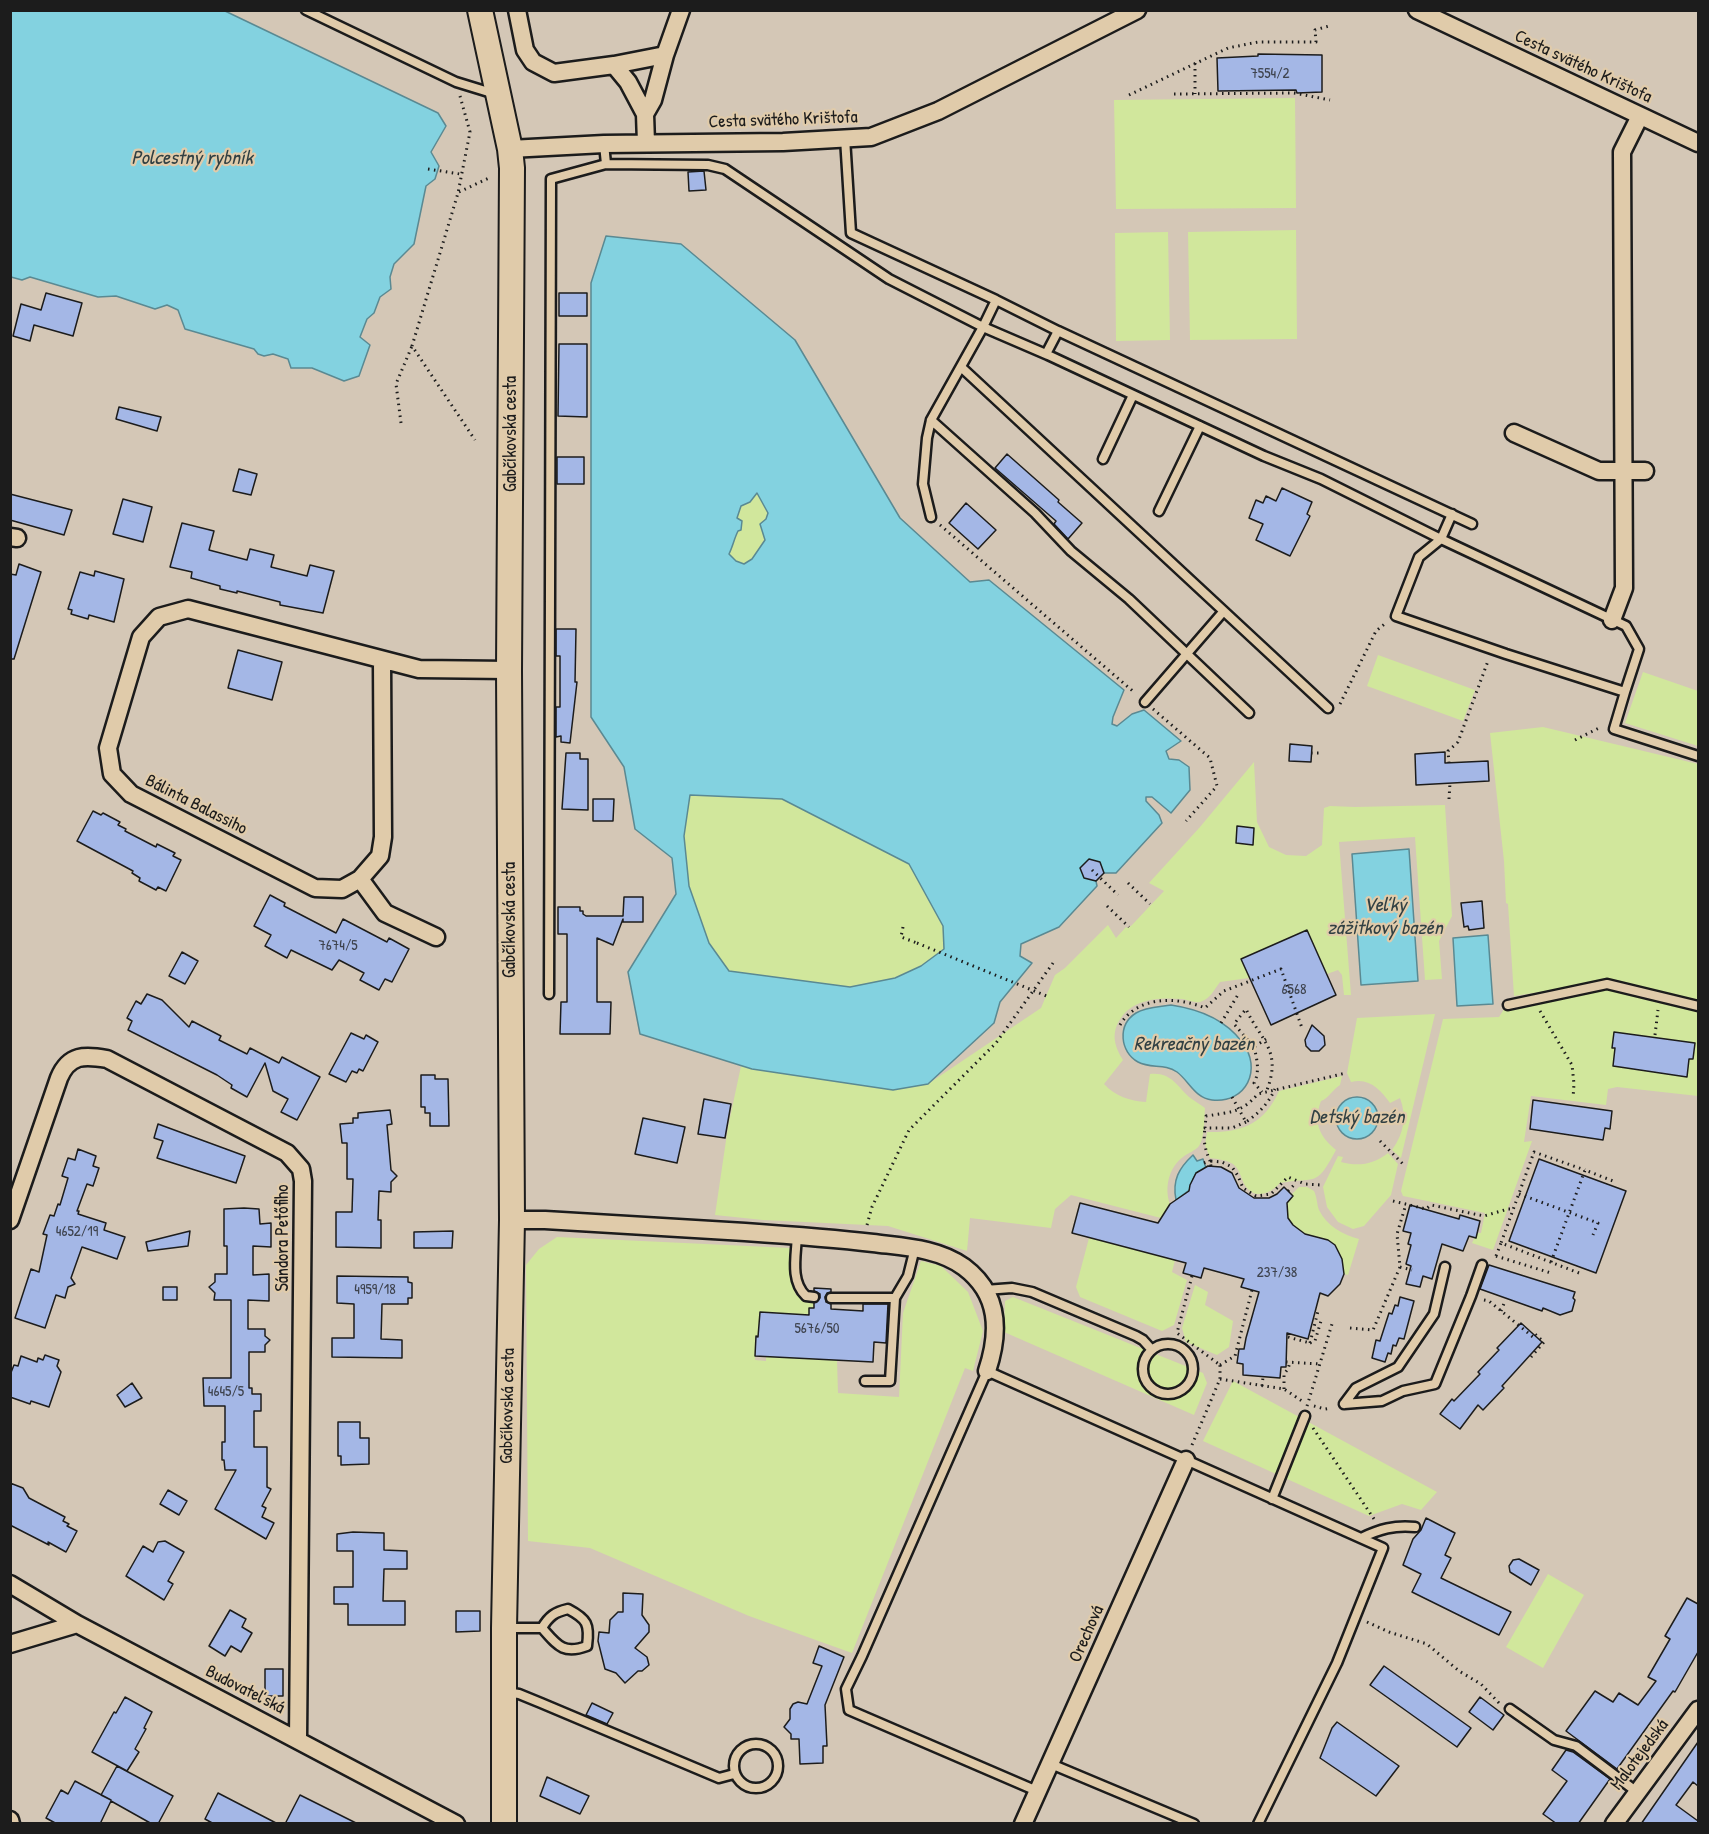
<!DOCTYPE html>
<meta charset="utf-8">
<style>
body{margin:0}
#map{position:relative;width:1709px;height:1834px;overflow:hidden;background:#d4c7b6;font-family:"Patrick Hand",sans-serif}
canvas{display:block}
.frame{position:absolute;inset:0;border:12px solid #1c1c1c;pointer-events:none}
</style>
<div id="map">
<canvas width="1709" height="1834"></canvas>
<div class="frame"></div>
</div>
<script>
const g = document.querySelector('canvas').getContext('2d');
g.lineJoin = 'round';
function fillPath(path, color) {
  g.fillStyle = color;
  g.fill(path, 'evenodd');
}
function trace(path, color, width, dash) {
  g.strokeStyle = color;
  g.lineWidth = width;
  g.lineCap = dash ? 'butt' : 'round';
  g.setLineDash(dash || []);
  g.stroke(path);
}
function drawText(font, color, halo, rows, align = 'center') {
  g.font = font + ' "Patrick Hand",sans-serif';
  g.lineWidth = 4.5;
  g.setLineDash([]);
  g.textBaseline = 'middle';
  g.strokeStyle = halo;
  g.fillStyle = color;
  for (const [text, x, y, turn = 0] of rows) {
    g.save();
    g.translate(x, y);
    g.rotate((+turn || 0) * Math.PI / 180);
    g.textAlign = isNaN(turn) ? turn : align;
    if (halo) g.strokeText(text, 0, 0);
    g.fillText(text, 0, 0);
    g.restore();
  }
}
fillPath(new Path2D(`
 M1295,98L1296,208L1116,209L1114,100Z
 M1296,230L1297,339L1190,340L1188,232Z
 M1168,232L1170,340L1116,341L1115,233Z
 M757,493L768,513L764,532L765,539L752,559L743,564L736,561L729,554L738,531L737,518L741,506L750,502Z
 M1378,655L1475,690L1463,721L1367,686Z
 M1643,672L1698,691V746L1625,723Z
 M1543,727L1698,764V1096L1617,1087L1608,1089L1606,1105L1531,1096L1524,1142L1532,1141L1493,1250L1472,1243L1477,1233H1481L1485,1213L1403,1196L1401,1191L1443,1019L1499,1017L1506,1006L1579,986L1514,996L1508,904L1506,903L1504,861L1490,733Z
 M1254,762L1257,822L1269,847L1286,855L1306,856L1322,845L1324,808L1330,806L1355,807L1445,805L1452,916L1439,941L1442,979L1425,980L1415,837L1339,842L1351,995H1344L1342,975L1338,970L1327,974L1306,930L1241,959L1249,978L1220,982C1214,990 1210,999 1200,1002C1195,1003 1188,1000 1182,999C1158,997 1131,999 1119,1021C1111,1035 1115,1047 1123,1060L1104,1084C1115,1096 1130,1101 1146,1102L1150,1074C1171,1072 1176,1085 1189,1097C1194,1101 1200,1104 1205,1108C1204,1119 1205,1137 1199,1146C1195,1151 1188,1153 1183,1157C1169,1167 1164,1188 1170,1204L1161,1218L1071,1195L1055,1209L1051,1228L970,1218L967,1251L888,1226L763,1220L715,1215L728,1127L741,1066L893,1090L928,1084L1041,1008L1055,975L1065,968L1108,925L1116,938L1126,927L1128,928L1132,925L1164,891L1149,883L1200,827Z
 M690,795L782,799L909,864L943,926L944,950L921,966L895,978L850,987L729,971L709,943L689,886L684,836Z
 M1435,1014L1401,1158L1392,1150C1404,1133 1407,1117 1400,1098L1390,1103C1381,1090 1369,1077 1351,1082L1347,1073L1357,1018Z
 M1342,1076L1340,1085C1332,1090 1329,1098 1321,1101C1313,1122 1319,1136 1336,1150C1315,1189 1317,1176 1280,1183C1272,1192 1257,1200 1247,1188C1241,1181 1241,1170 1233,1164C1227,1160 1217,1159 1210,1158L1205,1145L1207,1132C1242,1133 1264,1124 1279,1091Z
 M1388,1153L1398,1164L1391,1195L1364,1226L1353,1229L1338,1222L1327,1207L1323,1187L1338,1156L1343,1157L1341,1162C1359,1167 1374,1164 1388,1153Z
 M1299,1187H1307L1314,1191C1317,1197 1317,1205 1319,1210C1327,1226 1343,1235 1359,1239L1348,1275L1344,1274C1339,1220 1298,1248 1288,1218C1287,1213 1287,1208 1287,1203L1293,1196L1292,1194Z
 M557,1237L790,1248V1279L796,1295L814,1302L813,1308L809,1315L760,1312L758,1337H756L755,1360L766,1361V1356L837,1360L838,1393L899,1397L903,1313L921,1261L941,1266L968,1292L983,1331L973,1371L965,1368L852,1653L749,1616L590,1548L528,1541L526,1265L539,1249Z
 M1089,1238L1175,1260L1172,1272L1187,1280L1174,1325L1162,1331L1080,1297L1076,1287Z
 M1195,1285L1208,1292L1205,1305L1233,1321L1229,1347L1217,1355L1186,1342L1182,1328Z
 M1013,1297L1203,1373L1207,1383L1194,1415L1004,1332L1005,1301Z
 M1233,1381L1437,1492L1421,1510L1402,1504L1369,1516L1203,1441Z
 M1548,1574L1584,1595L1543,1668L1506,1647Z`), '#d1e79c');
const water = new Path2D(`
 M10,11H225L438,113L446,126L431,152L439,166L435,179L426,186L414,244L394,264L390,277L391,289L380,297L374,313L367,319L360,337L370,345L359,376L344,381L312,368H291L288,359L273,354L264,356L258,354L254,349L185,329L178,310L167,305L155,309L116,296L98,297L30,277L22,280L11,277Z
 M606,236L681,244L795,340L900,518L970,582L989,580L1124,690L1113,717L1112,724L1117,726L1132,714L1144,710L1181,741L1166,751L1169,759L1179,760L1189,767L1190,790L1171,813L1152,797H1146V801L1159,815L1162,823L1116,873H1103L1096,881L1097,886L1059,927L1021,944L1020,956L1032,963L1000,1002L994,1023L928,1084L893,1090L752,1069L640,1034L628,972L676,894L672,858L635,829L624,767L591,717V283ZM757,493L768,513L766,519L760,524L765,540L752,559L744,564L736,561L729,554C733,546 734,539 738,531L741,530L742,521L737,518L741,506L750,502ZM690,795L782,799L909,864L943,926L944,949L921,966L895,978L850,987L729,971L709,943L689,886L684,836Z
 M1409,849L1418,981L1361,985L1352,854Z
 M1488,935L1493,1004L1457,1006L1453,938Z
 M1171,1005C1198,1009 1225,1019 1242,1042C1263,1069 1246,1104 1212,1100C1195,1098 1189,1081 1177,1072C1164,1063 1151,1069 1138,1062C1120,1052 1117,1025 1136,1013C1146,1007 1159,1007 1171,1005Z
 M1336 1118a21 21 0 1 1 42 0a21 21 0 1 1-42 0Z
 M1193,1155L1197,1161L1203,1159L1206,1168L1196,1173L1193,1179L1200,1182L1176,1200C1172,1180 1179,1168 1193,1155Z`);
fillPath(water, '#83d2e0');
trace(water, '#5a8992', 1.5);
const building = new Path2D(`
 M1258,54L1322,55V92L1297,93L1296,90L1218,91L1217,58L1258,56Z
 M704,171L706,190L689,191L688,172Z
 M46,293L82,303L73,336L34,325L30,341L13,336L21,304L41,310Z
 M559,293H587V316H559Z
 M559,344H587V417L558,416Z
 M119,407L161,417L157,431L116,419Z
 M1007,454L1059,500L1058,502L1082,523L1068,539L1054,524L1056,521L995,468Z
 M557,457H584V484H557Z
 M239,469L257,474L251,495L233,491Z
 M1282,488L1312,502L1307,514L1310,516L1290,556L1256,540L1263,524L1249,518L1256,500L1263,503L1266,496L1276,501Z
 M10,494L72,510L64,535L10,520Z
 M123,499L152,507L143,542L113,534Z
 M966,503L996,530L978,549L949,523Z
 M182,523L214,531L209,550L247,560L250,549L274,555L271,567L307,576L310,565L334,571L323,613L280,605V602L237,591V593L220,589V586L191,578L192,572L170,567Z
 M19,564L41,572L14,659H10V574L16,575Z
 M95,571L124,579L114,622L89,615L88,619L71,614L72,610L68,609L80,572L94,576Z
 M556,629H576L575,682H577L570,743L561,742V736L556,737V707H560V656H556Z
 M238,650L282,662L272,700L228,688Z
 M1290,744L1312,746L1311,762L1289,761Z
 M1445,752V763L1488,761L1489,781L1416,785L1415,754Z
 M566,753H580V759H588V810L562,809Z
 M593,799H614L613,821H593Z
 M93,811L101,815L103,813L120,822L118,825L126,829L125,831L156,847L157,844L175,853L173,856L181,860L166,891L158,887L156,890L139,881L140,878L132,873L133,871L77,841Z
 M1237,826L1254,828L1253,845L1236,843Z
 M1089,859L1100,862L1104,873L1096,881L1084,878L1080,868Z
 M270,895L285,903L284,906L336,933L343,919L387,942L389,938L409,949L392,982L385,979L379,990L360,980L364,973L339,960L332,970L291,950L287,958L265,946L271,935L254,926Z
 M624,897H643V922H623V919L613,945L597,938V1002H611L610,1034H560L561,1002H567V934H558V907H580V911H583V914L586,916H623Z
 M1482,901L1484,928L1469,930L1468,926L1464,927L1461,903Z
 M1307,930L1336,995L1271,1025L1241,959Z
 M182,952L198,961L185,984L169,976Z
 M147,994L162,1000L189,1027L192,1021L221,1036L219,1040L247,1054L250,1048L279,1063L282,1057L320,1077L297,1120L281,1112L288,1099L273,1091L265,1063L247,1097L231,1088L232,1085L217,1075L128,1030L132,1021L127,1018L136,1001L141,1004Z
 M1312,1025L1324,1036L1325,1045L1319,1051H1311L1306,1046L1305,1040Z
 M1614,1032L1695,1043L1693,1059H1689L1687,1077L1613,1066L1615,1048H1612Z
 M351,1033L364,1039L366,1035L378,1042L363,1071L359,1069L357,1073L352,1071L346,1082L329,1074Z
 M421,1075H435V1079H448L449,1126H430V1113H425V1107H421Z
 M704,1099L731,1104L725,1138L698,1134Z
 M1533,1100L1612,1111L1610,1129L1605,1128L1603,1140L1530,1129Z
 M390,1110L392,1124L387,1125L391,1170L397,1176L391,1182V1192L379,1191L378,1220H381V1248L336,1247V1212H352L353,1179H347V1143H342L340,1124L353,1123V1118H358V1113Z
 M643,1118L685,1127L677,1163L635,1154Z
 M158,1124L245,1156L236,1183L157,1158L163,1141L154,1138Z
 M78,1149L96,1156L93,1166L99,1168L93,1186L87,1184L77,1211H79L78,1214L106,1223L104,1230L125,1237L117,1259L82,1247L71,1278L75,1284L68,1287L65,1298L56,1295L45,1328L15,1318L31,1269L39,1272L47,1235L43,1234L50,1215L54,1216L58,1204L60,1205L68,1178L62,1176L68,1158L75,1160Z
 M1539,1159L1626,1191L1596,1273L1509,1241Z
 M1208,1166L1221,1167L1232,1173L1239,1188L1254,1198H1269L1277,1194L1284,1187L1293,1196L1287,1203L1288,1218L1293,1225L1305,1234L1328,1240L1335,1245L1342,1259L1344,1274L1340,1284L1328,1296L1320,1293L1308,1339L1287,1333L1286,1367H1281L1280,1378L1243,1375V1364L1237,1363L1239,1349H1244L1246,1338L1259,1292L1241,1287L1244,1279L1204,1268L1201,1278L1183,1273L1186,1263L1072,1233L1080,1203L1158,1223L1170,1204L1189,1191L1190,1185L1196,1173Z
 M1410,1205L1459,1219L1460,1215L1480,1221L1476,1238L1469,1236L1463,1251L1442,1244L1432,1279L1423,1276L1420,1287L1406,1284L1411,1266L1406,1264L1411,1245L1408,1244L1411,1233L1403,1231Z
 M244,1208L259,1209L260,1224L271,1223V1247L253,1246V1275L269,1274V1301L248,1300V1329H265V1336L270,1340L265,1345V1352H249V1388H252V1394H261V1411H254V1447H267V1487L271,1489L262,1506L266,1508L262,1517L274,1523L266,1539L215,1509L236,1470H225L224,1460H222V1442H225V1406H204L203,1378H231V1300H214L215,1293L209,1287L215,1282V1274H227V1246H224V1209Z
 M190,1231L188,1246L148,1251L146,1242Z
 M453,1231L452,1248H414V1232Z
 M1489,1265L1575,1292L1573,1298L1575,1300L1572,1311L1560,1315L1543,1308L1542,1311L1480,1289Z
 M337,1276L408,1277V1282L412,1283V1298H408V1304H382L381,1339L402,1340V1358L332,1357V1338H354V1304L337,1303Z
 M163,1287H177V1300H163Z
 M814,1288L831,1289V1292L827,1293L825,1297L826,1302L831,1304V1309L863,1311V1304H888L886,1343L874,1342L873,1362L755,1356L756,1336L758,1337L760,1312L809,1315V1308H814V1303L820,1298V1294L814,1291Z
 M1400,1297L1414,1301L1404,1339L1399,1338L1396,1346L1393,1345L1391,1354L1388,1353L1385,1362L1372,1358L1376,1340L1380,1341L1389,1313L1392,1314L1395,1305L1398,1306Z
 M1521,1323L1542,1342L1502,1386L1504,1388L1483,1410L1478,1405L1460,1429L1440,1414L1452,1399L1454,1401L1480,1374L1478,1372L1499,1350L1497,1348Z
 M45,1355L59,1360L57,1366L61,1372L49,1407L31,1401L30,1404L10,1397V1375L14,1365L18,1366L21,1356L37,1362L38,1358L43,1360Z
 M132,1383L142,1398L125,1407L117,1395Z
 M338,1422H360V1438H369V1464L341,1465V1456H338Z
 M10,1483L23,1488L29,1498L65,1517L63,1521L69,1524L67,1526L77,1531L66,1552L48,1542L49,1545L10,1525Z
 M168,1490L187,1501L179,1515L160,1504Z
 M1426,1518L1455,1533L1445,1555L1451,1558L1441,1578L1511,1612L1499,1635L1412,1592L1421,1574L1403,1565L1413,1539L1421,1530Z
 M353,1532L384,1533V1550L407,1551V1569H384L383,1601H405V1625H348V1604H334V1587H353V1551H337V1534Z
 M165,1541L184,1552L168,1581L173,1584L164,1600L126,1576L143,1546L153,1552L158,1542Z
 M1519,1559L1539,1570L1531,1585L1510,1572L1509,1566L1513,1560Z
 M623,1593L643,1594L642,1615L649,1625V1632L635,1648L647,1657L649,1665L642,1671H638L625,1683L616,1673L605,1669L598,1641L599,1632L609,1633L610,1620L618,1612H623Z
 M1687,1598L1698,1604V1652L1675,1692L1673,1691L1617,1769L1566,1731L1595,1691L1613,1702L1619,1693L1638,1705L1656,1681L1648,1677L1670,1639L1665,1636Z
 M230,1610L246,1619L242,1627L252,1633L241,1652L231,1646L225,1656L209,1646Z
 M456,1611H480V1631L456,1632Z
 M819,1646L844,1657L825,1705L827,1746H823V1763L800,1764L799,1739H791V1734L784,1727L790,1719V1709L793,1704L798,1702L807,1704L822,1666L813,1663Z
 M1384,1666L1471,1728L1457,1747L1370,1685Z
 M265,1669H283V1696H265Z
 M125,1697L152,1712L144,1728L146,1729L135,1749L139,1752L127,1771L92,1752L114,1712L116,1713Z
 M1480,1697L1504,1715L1493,1730L1469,1712Z
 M592,1703L613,1713L607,1724L586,1715Z
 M1337,1722L1399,1766L1376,1796L1320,1758L1332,1728Z
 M1698,1742V1786L1693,1782L1676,1805L1698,1821V1824H1641Z
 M1566,1750L1573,1752L1610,1779L1578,1824H1557L1543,1814L1567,1781L1552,1770Z
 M117,1766L173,1796L158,1824H152L111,1801L100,1824H57L46,1818L61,1790L68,1794L75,1781L111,1800L101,1795Z
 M547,1777L589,1796L580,1814L540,1796Z
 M218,1793L278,1824H214L205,1819Z
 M300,1795L358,1824H285Z`);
fillPath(building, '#a4b7e6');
trace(building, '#1c1c1c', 1.5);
const service = new Path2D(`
 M306,10L456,82L495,94
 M845,138L851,233L996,300L1058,331L1472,524
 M604,144L606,164L708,165L725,169L889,279L983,327L1048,355L1264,456L1321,479L1441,539L1452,514
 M1046,354L1058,331
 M961,367L1328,708
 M931,420L1035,513L1071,551L1129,599L1249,713
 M1103,459L1133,395
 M1159,511L1200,426
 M931,517L923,484L927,438L931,420L983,327L996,300
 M1441,539L1626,626L1639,649L1625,692L1506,654L1396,616L1419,557Z
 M1625,692L1614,729L1698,756
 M1145,702L1223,612
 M549,994L551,179L606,164
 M1508,1005L1607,984L1698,1006
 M797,1236C796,1256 790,1281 806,1296L814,1297
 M985,1290L1012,1288L1032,1292L1136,1336L1143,1340L1152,1350
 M831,1298H895L908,1276L915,1248
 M1143 1369a25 25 0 1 1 50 0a25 25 0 1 1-50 0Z
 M865,1381H890L895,1298
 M1344,1404L1382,1401L1403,1391L1435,1384L1471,1296L1482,1265
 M1344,1404L1356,1388L1398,1367L1434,1314L1445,1267
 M1272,1499L1305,1416
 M1361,1538C1380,1529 1394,1525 1415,1527
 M505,1628H542C557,1645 563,1655 587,1646C590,1624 587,1619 568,1609C555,1612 549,1616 542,1628
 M505,1692L519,1694L541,1703L719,1778L734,1774
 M1510,1709L1554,1740L1576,1746L1637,1792
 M734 1766a22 22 0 1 1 44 0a22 22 0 1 1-44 0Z
 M1051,1764L1194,1824
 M1037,1791L849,1710L846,1689L862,1656L987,1371L1383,1548L1337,1663L1258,1824`);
const minor = new Path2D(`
 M517,10L525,50L533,62L554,73L614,65L628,82L645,114L646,143
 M1417,10L1698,143
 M614,65L665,55
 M645,114L653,100L665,55L681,10
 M510,149L604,144L783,142L871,137L938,111L1137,10
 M1514,433L1599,471H1645
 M10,537L17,538
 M1612,620L1624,588L1622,152L1640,116
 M382,661L383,837L380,856L360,879L342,889L315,888L131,794L112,774L108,748L141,637L159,617L188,609L419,669L509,670
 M360,879L385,913L436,937
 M10,1220L59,1078C69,1054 85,1055 107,1059L287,1153L301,1169L303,1181L298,1739
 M512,1220H545C611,1224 678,1228 745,1232C788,1235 830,1238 873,1243C904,1247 938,1248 964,1267C1000,1294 1000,1332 987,1371
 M10,1584L77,1624
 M10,1644L77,1624L456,1824
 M10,1820L11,1824
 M1023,1824L1186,1460
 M1614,1824L1698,1710`);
const secondary = new Path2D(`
 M480,10L510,149L512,168L509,670L512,1220L504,1628V1824`);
trace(service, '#1c1c1c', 13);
trace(minor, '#1c1c1c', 21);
trace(secondary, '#1c1c1c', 28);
trace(new Path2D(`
 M1195,63V94
 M1174,94L1294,93L1330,100
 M1129,95L1228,48L1258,42H1316L1315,30L1329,26
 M460,96L470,132L458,193L412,346L475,440
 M428,169L460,174
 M459,192L491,177
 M401,423L396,384L412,346
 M940,525L1135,693
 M1340,704L1376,631L1387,622
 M1153,709L1210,758L1217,786L1186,821
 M1575,740L1601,727
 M1311,753H1320
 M1449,763L1448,751L1458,742L1488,661
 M1449,799L1450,783
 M1092,870L1118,895
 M1128,883L1150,904
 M1107,906L1129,927
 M903,927L901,937L917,943
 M1540,1011L1572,1065L1574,1084L1573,1098
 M1221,1023L1239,993
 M1120,1025C1137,996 1176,996 1205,1008L1224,991L1281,969L1302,1028
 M1655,1035L1658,1010
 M1266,1039L1254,1047L1234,1024L1246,1009C1261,1041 1282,1050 1267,1090
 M1254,1047C1257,1059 1260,1072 1254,1083L1262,1092
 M1232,1097L1246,1122C1259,1113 1268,1104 1275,1089
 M1246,1122L1232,1128H1205L1206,1116C1231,1112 1241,1113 1258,1094L1346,1073
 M1380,1141L1403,1164
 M1204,1163L1210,1161C1205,1149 1203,1141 1205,1128
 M1211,1166L1210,1161L1222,1162L1232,1167L1238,1176L1243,1188L1256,1196L1271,1194L1288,1177L1305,1184L1320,1185
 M1288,1191L1295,1184
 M1519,1194L1598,1223L1593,1235
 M1393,1201L1426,1209L1431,1205L1484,1216L1508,1209H1513
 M867,1225L872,1207L909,1130L996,1043L1053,963
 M1496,1256L1551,1273
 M1496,1256L1501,1243
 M1551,1262L1585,1170L1613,1181
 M1400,1267L1412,1270
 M1579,1273L1501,1243L1534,1152L1585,1170
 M1192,1276L1177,1333L1220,1365
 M1484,1300L1489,1301L1533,1337L1535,1334L1544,1342L1531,1357
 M1501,1311L1505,1301
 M1350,1328L1373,1330L1400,1267L1397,1234L1406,1204
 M1288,1337L1310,1343
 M1310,1343L1318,1311
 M1310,1343L1315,1341L1321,1321
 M1286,1362L1320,1364
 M1220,1365L1235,1356L1252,1290
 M1220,1379L1284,1389L1305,1403
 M1262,1386L1263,1377
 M1284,1389V1374L1288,1369L1290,1362
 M1307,1406L1332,1324
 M1314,1406L1325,1409L1331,1408
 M1313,1428L1374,1519
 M1192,1445L1220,1379V1365
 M1367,1622L1389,1632L1427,1644L1459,1671L1481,1684L1499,1703`), '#1c1c1c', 3, [1.5, 4.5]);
trace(service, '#e0cbaa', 8);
trace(minor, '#e0cbaa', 16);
trace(secondary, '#e0cbaa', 24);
trace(new Path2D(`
 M917,943L1049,997`), '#1c1c1c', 3, [1.5, 4.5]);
drawText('15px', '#3e434e', null, [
 ["7554/2",1270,74],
 ["7674/5",338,946],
 ["6568",1294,990],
 ["4652/19",77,1232],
 ["237/38",1277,1273],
 ["4959/18",375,1290],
 ["5676/50",817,1329],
 ["4645/5",226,1392]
]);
drawText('18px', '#1c1c1c', '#e0cbaa', [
 ["Cesta svätého Krištofa",1583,67,25],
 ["Cesta svätého Krištofa",783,120,-2],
 ["Gabčíkovská cesta",511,434,-90],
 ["Bálinta Balassiho",196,805,27],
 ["Gabčíkovská cesta",510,920,-90],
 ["Sándora Petőfiho",283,1238,-90],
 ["Gabčíkovská cesta",508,1406,-89],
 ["Orechová",1087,1634,-66],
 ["Budovateľská",245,1690,27],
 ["Malotejedská",1640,1755,-53]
]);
drawText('italic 20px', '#314043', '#e0cbaa', [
 ["Polcestný rybník",192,159],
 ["Veľký",1385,906],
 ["zážitkový bazén",1385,929],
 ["Rekreačný bazén",1194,1045],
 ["Detský bazén",1357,1118]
]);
</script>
